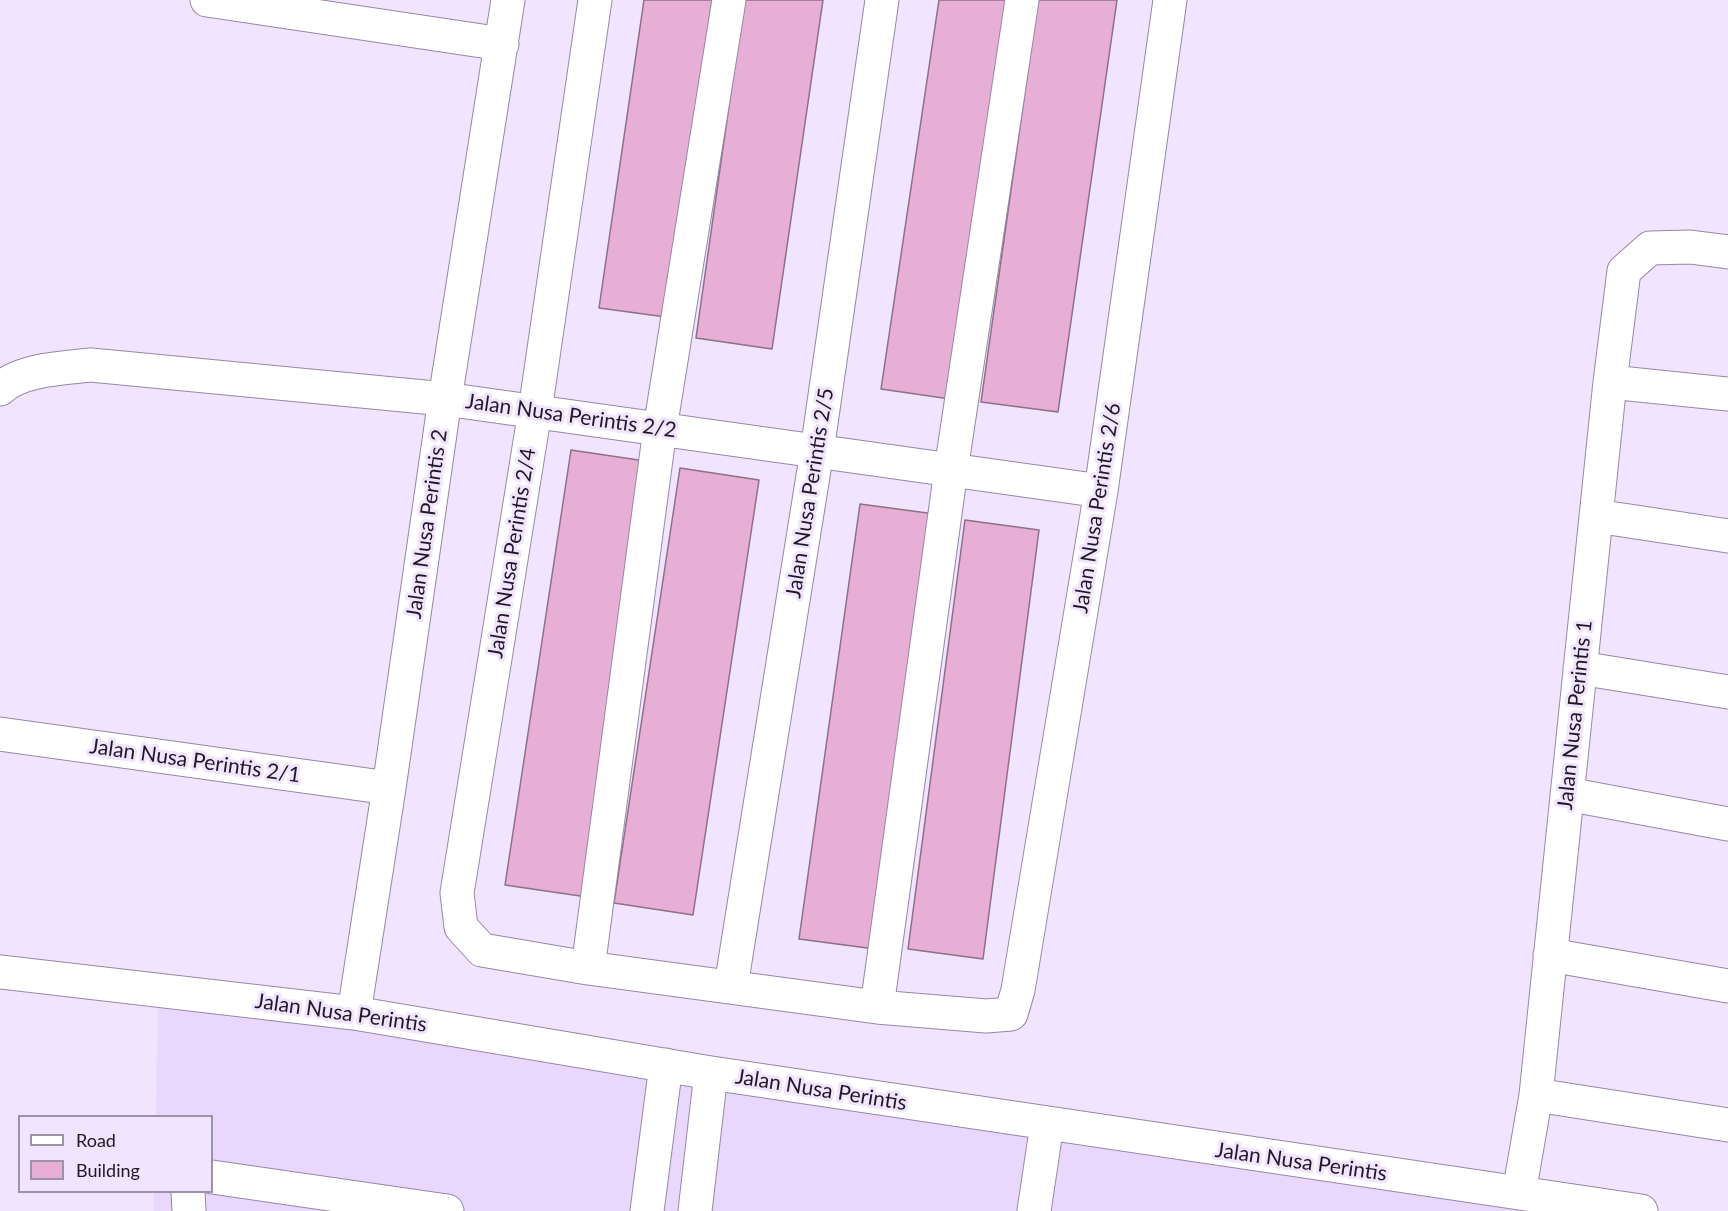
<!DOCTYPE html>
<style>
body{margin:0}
#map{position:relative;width:1728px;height:1211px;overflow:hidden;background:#f0e4fe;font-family:Lato,sans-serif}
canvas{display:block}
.legend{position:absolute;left:18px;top:1115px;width:195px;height:78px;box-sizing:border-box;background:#f0e4fe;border:2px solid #9c93a7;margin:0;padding:8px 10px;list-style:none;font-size:18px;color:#1f1925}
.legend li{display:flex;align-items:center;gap:12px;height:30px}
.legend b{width:30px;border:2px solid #9c93a7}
</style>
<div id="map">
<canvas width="1728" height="1211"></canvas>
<ul class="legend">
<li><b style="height:8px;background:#fff"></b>Road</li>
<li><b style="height:16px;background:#e7afd5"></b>Building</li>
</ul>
</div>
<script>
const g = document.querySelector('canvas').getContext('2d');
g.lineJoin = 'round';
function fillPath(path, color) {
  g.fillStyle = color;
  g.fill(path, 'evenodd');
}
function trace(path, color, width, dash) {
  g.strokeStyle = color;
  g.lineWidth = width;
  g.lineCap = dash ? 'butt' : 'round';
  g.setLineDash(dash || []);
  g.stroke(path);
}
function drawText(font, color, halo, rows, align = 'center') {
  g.font = font + ' Lato,sans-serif';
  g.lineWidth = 6;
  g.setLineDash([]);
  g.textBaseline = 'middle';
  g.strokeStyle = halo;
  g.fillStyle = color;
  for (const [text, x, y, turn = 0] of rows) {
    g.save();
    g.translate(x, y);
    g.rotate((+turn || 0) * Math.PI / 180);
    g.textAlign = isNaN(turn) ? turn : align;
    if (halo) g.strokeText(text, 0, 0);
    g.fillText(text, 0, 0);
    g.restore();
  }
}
fillPath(new Path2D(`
 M158,995L634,1078L1280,1167L1545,1211H154V1192H212V1116H156Z`), '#ead7fe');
const building = new Path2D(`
 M644,0H712L666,317L599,308Z
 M744,0H823L772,349L696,338Z
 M939,0H1009L950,399L881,389Z
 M1038,0H1117L1058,412L981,402Z
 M571,450L652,462L587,897L505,885Z
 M680,468L759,480L693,915L614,903Z
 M860,504L935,514L875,949L799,939Z
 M965,520L1039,530L983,959L908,949Z`);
fillPath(building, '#e7afd5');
trace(building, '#8d7083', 1.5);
const minor = new Path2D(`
 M207,0L502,44
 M595,0L535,411L457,893L461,927L482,950L588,968L877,1007L986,1016L1011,1014L1018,990L1101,491L1170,0
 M1610,382L1728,394
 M0,389C21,369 64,368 91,365L445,399L1101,491
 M1596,516L1728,536
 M1580,668L1728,692
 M0,734L389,788
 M1567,794L1728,824
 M1550,955L1728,986
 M588,968L660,429L729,0
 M0,972L354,1013L711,1073L1641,1211
 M731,986L817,451L882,0
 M877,1007L951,470L1022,0
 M354,1013L389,788L445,399L508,0
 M1536,1095L1728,1125
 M212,1177L447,1211
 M188,1192L189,1211
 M1519,1193L1536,1095L1610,382L1624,271L1650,248L1690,247L1728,252
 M647,1211L666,1065
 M695,1211L711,1073
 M1034,1211L1047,1124`);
trace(minor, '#9788a6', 35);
trace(minor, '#fff', 33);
drawText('21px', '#1f1925', '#f0e4fe', [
 ["Jalan Nusa Perintis 2/2",571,416,8],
 ["Jalan Nusa Perintis 2/5",810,493,-81],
 ["Jalan Nusa Perintis 2/6",1097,508,-81],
 ["Jalan Nusa Perintis 2",427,524,-82],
 ["Jalan Nusa Perintis 2/4",512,553,-81],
 ["Jalan Nusa Perintis 1",1575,715,-84],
 ["Jalan Nusa Perintis 2/1",195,761,8],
 ["Jalan Nusa Perintis",341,1013,8],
 ["Jalan Nusa Perintis",821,1090,9],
 ["Jalan Nusa Perintis",1301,1162,8]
]);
</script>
